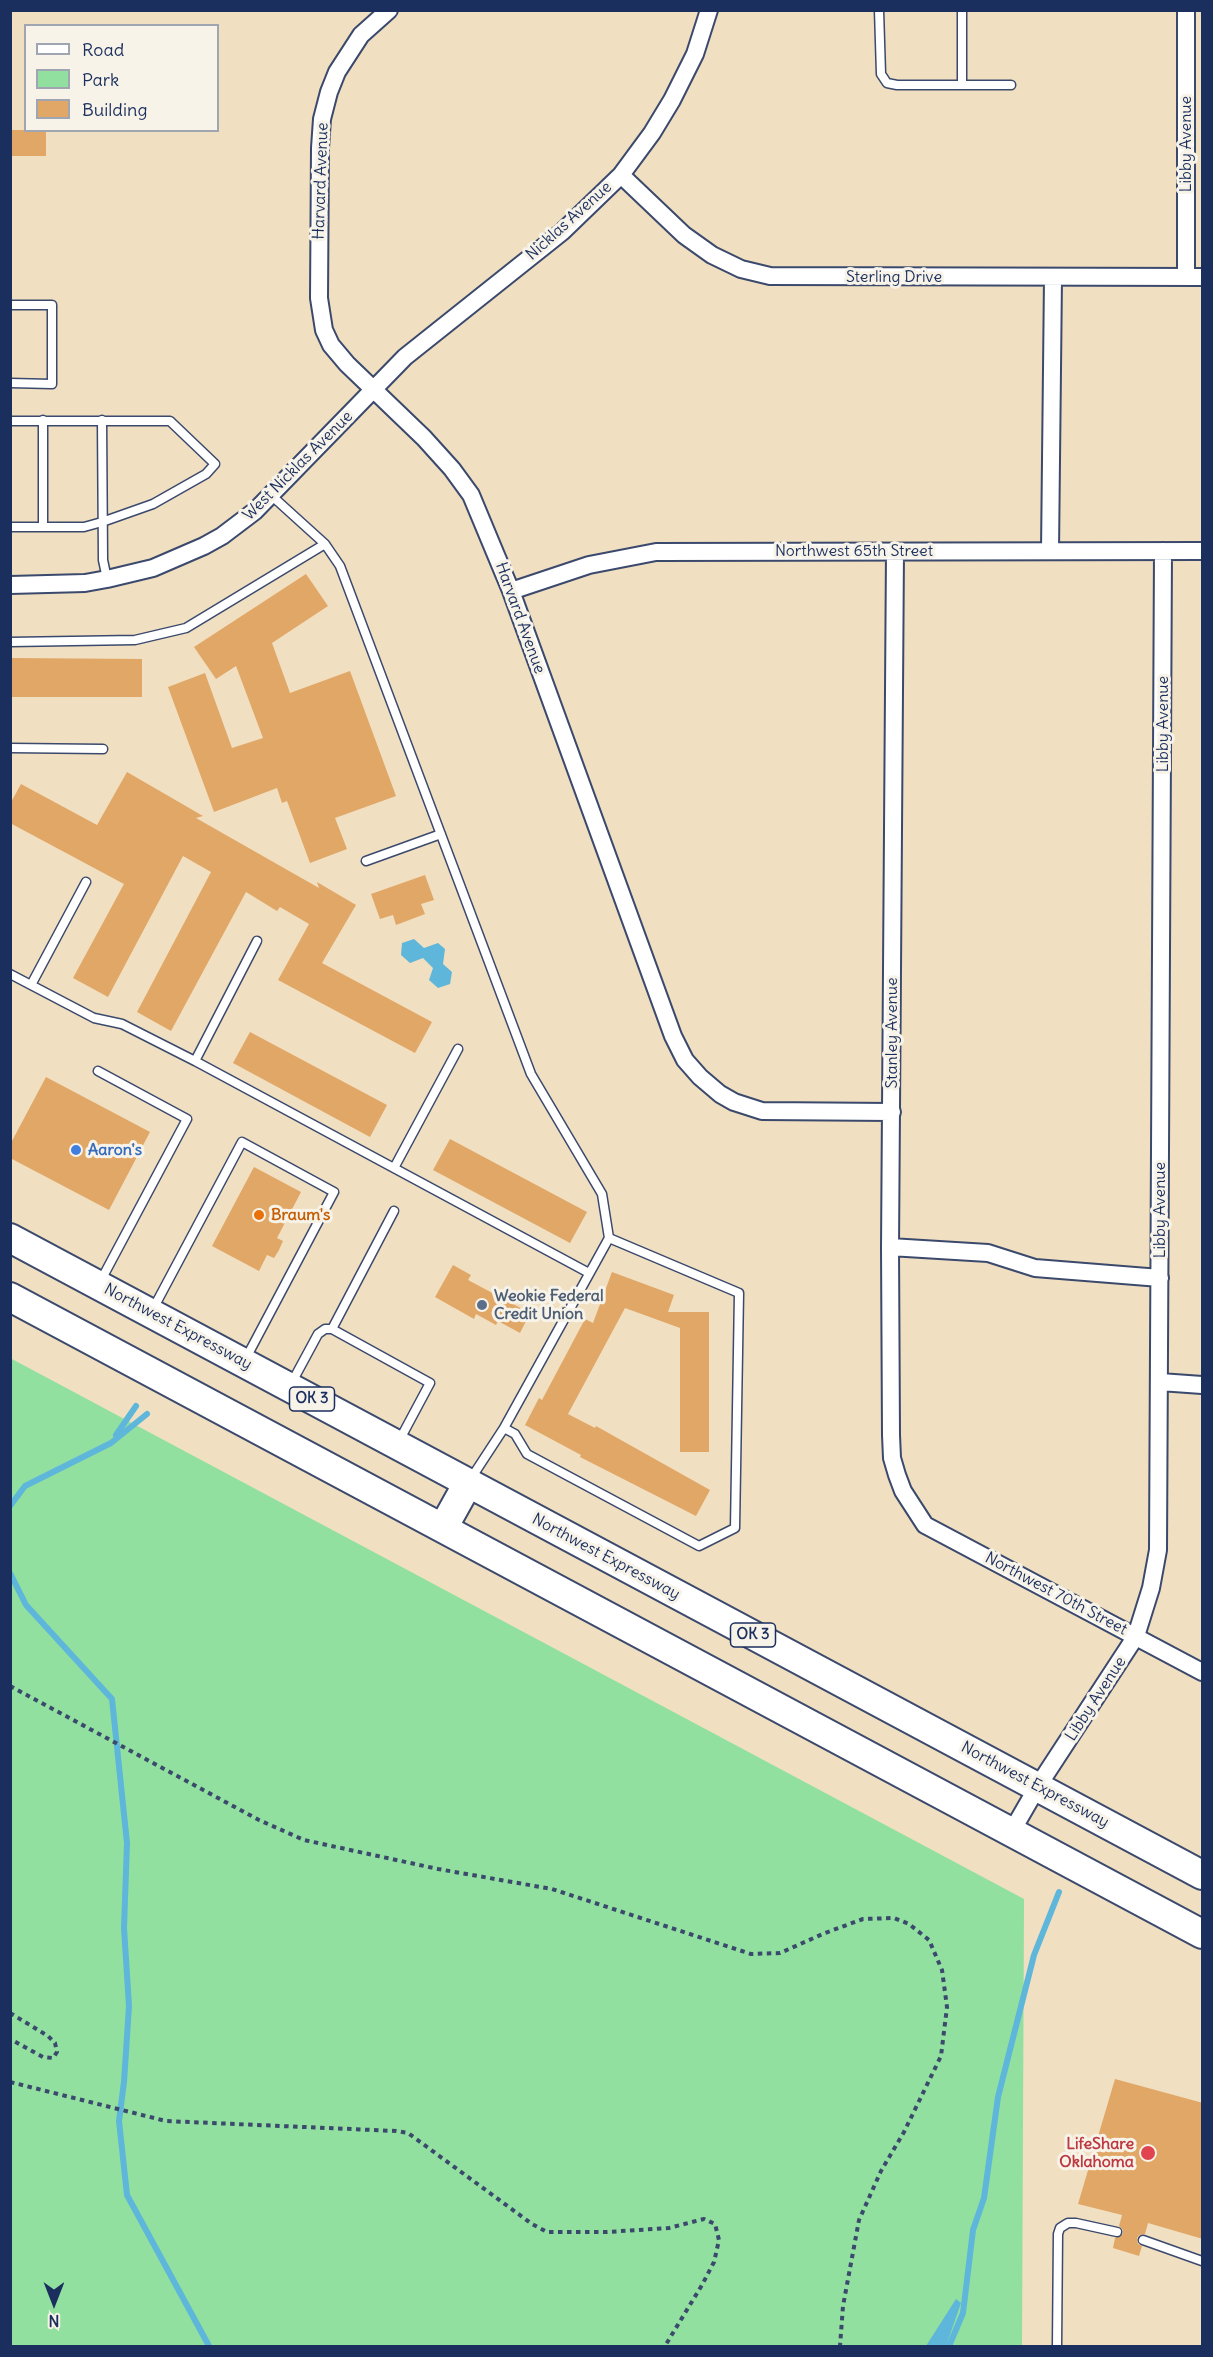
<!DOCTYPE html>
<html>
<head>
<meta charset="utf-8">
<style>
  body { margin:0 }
  #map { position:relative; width:1213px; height:2357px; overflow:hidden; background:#f0dfc0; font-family:Delius,sans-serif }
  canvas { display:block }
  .frame { position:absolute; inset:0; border:12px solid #1b2f5e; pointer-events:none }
  .legend { position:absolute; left:24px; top:24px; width:195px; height:108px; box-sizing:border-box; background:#f7f3e8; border:2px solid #9fa5b1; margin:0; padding:8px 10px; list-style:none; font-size:18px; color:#1b2f5e }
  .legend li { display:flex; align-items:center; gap:12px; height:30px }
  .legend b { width:30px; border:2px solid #9fa5b1 }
  .north { position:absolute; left:24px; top:2273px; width:60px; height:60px; -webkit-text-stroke:4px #f7f3e8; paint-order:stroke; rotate:180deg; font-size:16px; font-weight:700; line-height:24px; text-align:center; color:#1b2f5e }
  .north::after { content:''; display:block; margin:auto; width:21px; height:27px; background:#1b2f5e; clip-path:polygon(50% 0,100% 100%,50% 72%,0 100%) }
</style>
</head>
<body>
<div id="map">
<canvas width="1213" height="2357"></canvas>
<div class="frame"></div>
<ul class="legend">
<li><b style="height:8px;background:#fff"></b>Road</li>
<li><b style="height:16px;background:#91e09f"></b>Park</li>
<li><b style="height:16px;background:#e1a767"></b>Building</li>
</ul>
<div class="north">N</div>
</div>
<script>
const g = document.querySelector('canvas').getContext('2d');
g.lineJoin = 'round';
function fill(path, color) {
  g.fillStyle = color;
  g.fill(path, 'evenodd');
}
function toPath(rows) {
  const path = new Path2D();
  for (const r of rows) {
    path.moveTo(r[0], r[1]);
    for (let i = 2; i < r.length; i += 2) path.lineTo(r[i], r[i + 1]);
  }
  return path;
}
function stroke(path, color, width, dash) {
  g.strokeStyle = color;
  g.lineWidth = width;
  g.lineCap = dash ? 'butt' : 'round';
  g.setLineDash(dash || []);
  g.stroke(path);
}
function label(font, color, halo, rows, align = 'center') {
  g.font = font + ' Delius,sans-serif';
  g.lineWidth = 6;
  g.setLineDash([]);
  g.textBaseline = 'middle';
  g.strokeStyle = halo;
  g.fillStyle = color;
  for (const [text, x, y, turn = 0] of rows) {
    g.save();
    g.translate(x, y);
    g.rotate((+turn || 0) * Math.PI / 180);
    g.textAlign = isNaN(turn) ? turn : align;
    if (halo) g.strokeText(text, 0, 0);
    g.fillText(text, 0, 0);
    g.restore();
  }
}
fill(toPath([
  [10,1358,1024,1899,1022,2346,11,2346]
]), '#91e09f');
fill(toPath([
  [414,939,424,948,438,943,445,949,443,964,452,972,450,984,438,988,429,980,433,968,423,958,410,963,401,955,402,943],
  [956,2299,961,2303,946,2346,926,2346]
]), '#5eb6db');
stroke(toPath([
  [116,1435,136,1406],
  [10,1506,25,1486,111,1443,147,1414],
  [10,1573,26,1605,112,1699,127,1843,124,1928,129,2006,124,2082,119,2121,127,2195,209,2346],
  [949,2346,963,2313,973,2230,984,2198,998,2097,1034,1955,1059,1892]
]), '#5eb6db', 6);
fill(toPath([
  [10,130,46,130,46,156,10,156],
  [306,574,328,606,272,643,290,693,350,671,396,796,335,818,347,849,310,863,287,801,282,803,277,788,214,812,168,687,205,673,232,748,263,738,236,666,216,679,194,647],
  [10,658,142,659,142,697,10,697],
  [127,772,203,816,196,818,319,888,317,882,356,905,322,963,432,1022,415,1053,278,980,309,924,280,907,277,911,246,892,171,1031,137,1012,211,872,183,856,108,997,73,978,124,884,10,823,10,804,21,784,97,825],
  [425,875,434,900,421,904,425,914,396,925,393,915,380,919,371,894],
  [250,1032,387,1105,370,1137,233,1063],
  [46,1077,150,1132,109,1210,12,1159,12,1141],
  [450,1139,587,1212,570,1243,433,1170],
  [254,1167,301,1192,277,1238,283,1241,279,1250,274,1258,267,1255,259,1271,212,1246],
  [453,1265,471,1275,468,1280,530,1313,520,1333,498,1321,496,1325,476,1314,474,1319,435,1297],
  [612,1272,674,1295,668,1312,709,1312,709,1452,680,1452,680,1328,625,1308,568,1414,595,1428,596,1426,710,1490,696,1516,580,1457,581,1455,525,1425,539,1398,542,1400,585,1319,593,1323],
  [1115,2079,1203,2103,1203,2239,1148,2223,1145,2234,1139,2235,1137,2238,1138,2244,1142,2246,1139,2256,1113,2248,1115,2238,1123,2234,1123,2230,1119,2226,1122,2215,1078,2204]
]), '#e1a767');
const service = toPath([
  [879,10,881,74,887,83,897,85,962,85,962,10],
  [962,85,1011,85],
  [10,305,52,305,52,384,10,383],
  [43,420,43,527],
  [102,420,103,560,107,579],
  [10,421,170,421,215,464,206,474,153,504,102,522,84,527,10,527],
  [272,496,325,544,340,566,531,1074,602,1194,609,1238,504,1428,470,1480],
  [10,642,135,640,186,628,325,544],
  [10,748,103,749],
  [366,861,441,834],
  [10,974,94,1018,122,1024,195,1061,589,1273],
  [31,985,86,882],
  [195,1061,257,941],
  [98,1071,187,1119,100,1282],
  [394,1168,458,1049],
  [153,1309,242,1142,334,1192,245,1360],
  [332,1329,394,1211],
  [291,1384,318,1334,325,1329,332,1329,430,1383,399,1441],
  [504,1428,515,1434,527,1454,699,1546,735,1528,739,1293,609,1238],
  [1143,2240,1202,2261],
  [1057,2346,1058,2234,1060,2228,1068,2223,1076,2223,1117,2232]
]);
const minor = toPath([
  [389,10,361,35,337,72,329,92,322,119,320,148,319,298,324,330,331,345,347,364,424,438,452,469,471,495,511,591,673,1036,685,1060,700,1077,720,1094,734,1102,762,1111,892,1112],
  [1186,10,1186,277],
  [621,175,684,235,712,255,741,269,770,276,1202,277],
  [895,551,890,1247,891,1435,892,1458,897,1475,903,1491,925,1525,1202,1672],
  [1050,551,1053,278],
  [10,585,85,583,107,579,153,568,204,546,222,536,255,511,405,357,562,232,621,175,652,133,672,100,695,54,709,10],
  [511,591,589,565,656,552,1202,551],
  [890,1247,988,1253,1035,1268,1160,1278],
  [1160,1382,1202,1385],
  [1012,1831,1038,1786,1136,1636,1151,1588,1158,1550,1163,551]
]);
const trunk = toPath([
  [10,1238,1202,1875],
  [10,1297,1202,1934],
  [443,1528,468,1483]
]);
stroke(service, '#3b496d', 11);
stroke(minor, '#3b496d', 20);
stroke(trunk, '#3b496d', 32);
stroke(toPath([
  [10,1686,259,1820,304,1840,438,1869,552,1889,751,1954,780,1953,825,1933,863,1919,894,1918,909,1924,929,1940,942,1970,947,2007,941,2056,904,2132,881,2171,859,2220,843,2306,840,2346],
  [10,2013,48,2036,55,2043,57,2052,53,2058,43,2057,10,2039],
  [10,2082,166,2121,396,2131,408,2133,532,2224,547,2232,607,2232,669,2228,704,2219,715,2224,719,2240,714,2262,702,2285,665,2346]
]), '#3b496d', 4, [4.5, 4.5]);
stroke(service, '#fff', 8);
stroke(minor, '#fff', 16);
stroke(trunk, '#fff', 28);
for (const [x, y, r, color] of [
  [76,1150,6,"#3f7fe0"],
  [259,1215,6,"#e8710a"],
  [482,1305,6,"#5c6f8a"],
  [1148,2153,8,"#e0444e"]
]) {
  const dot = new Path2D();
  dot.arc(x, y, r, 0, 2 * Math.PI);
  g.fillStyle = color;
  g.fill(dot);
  stroke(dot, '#f7f3e8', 2);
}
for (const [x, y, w] of [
  [312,1399,45],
  [753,1635,45]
]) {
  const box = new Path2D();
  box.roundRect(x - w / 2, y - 12, w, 24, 4.5);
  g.fillStyle = '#f7f3e8';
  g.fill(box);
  stroke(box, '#1b2f5e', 1.5);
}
label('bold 15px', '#1b2f5e', null, [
  ["OK 3",312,1399],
  ["OK 3",753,1635]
]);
label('16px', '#1b2f5e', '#f7f3e8', [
  ["Libby Avenue",1186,144,-90],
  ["Harvard Avenue",321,181,-88],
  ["Nicklas Avenue",569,221,-42],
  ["Sterling Drive",894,277],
  ["West Nicklas Avenue",298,466,-45],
  ["Northwest 65th Street",854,551],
  ["Harvard Avenue",520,618,70],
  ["Libby Avenue",1163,724,-90],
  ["Stanley Avenue",892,1033,-90],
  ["Libby Avenue",1160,1210,-90],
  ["Northwest Expressway",178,1327,28],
  ["Northwest Expressway",606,1557,28],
  ["Northwest 70th Street",1056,1594,28],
  ["Libby Avenue",1096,1699,-57],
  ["Northwest Expressway",1035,1785,28]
]);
label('bold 16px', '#366cbe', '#f7f3e8', [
  ["Aaron's",88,1150]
], 'left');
label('bold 16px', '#c56008', '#f7f3e8', [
  ["Braum's",271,1215]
], 'left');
label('bold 16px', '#4e5e75', '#f7f3e8', [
  ["Weokie Federal",494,1296],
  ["Credit Union",494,1314]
], 'left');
label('bold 16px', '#be3a42', '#f7f3e8', [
  ["LifeShare",1134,2144],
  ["Oklahoma",1134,2162]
], 'right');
</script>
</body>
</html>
